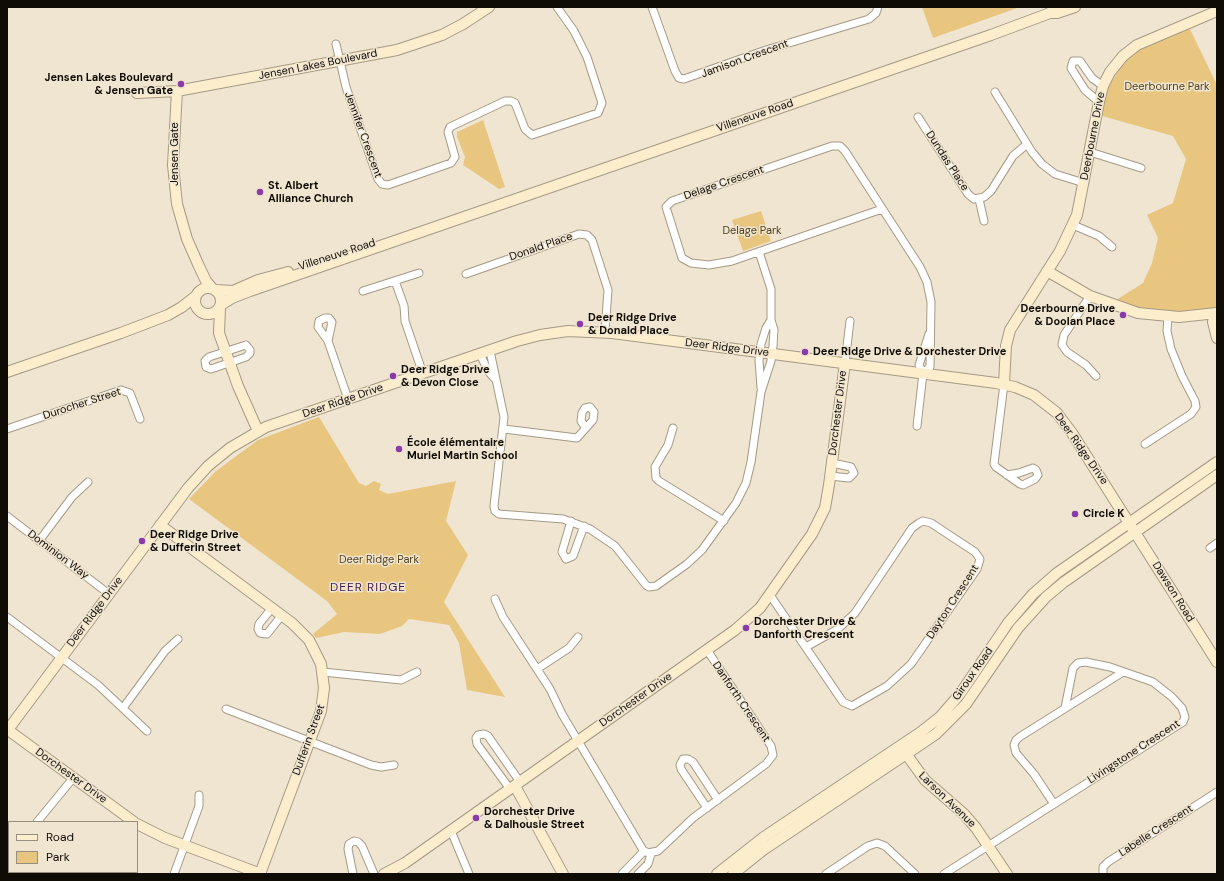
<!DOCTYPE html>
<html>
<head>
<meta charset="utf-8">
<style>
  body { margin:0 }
  #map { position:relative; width:1224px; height:881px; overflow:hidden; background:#f0e5d0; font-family:"DM Sans",sans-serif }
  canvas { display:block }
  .frame { position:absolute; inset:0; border:8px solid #0f0b05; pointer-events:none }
  .legend { position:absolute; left:8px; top:821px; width:130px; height:52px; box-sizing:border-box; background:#f0e5d0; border:1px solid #968e7f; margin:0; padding:5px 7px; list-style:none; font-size:12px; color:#0f0b05 }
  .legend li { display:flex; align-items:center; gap:8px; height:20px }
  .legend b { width:20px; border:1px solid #968e7f }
</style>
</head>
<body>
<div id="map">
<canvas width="1224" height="881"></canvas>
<div class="frame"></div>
<ul class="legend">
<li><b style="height:5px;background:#fcedcd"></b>Road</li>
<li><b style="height:11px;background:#e8c680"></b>Park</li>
</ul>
</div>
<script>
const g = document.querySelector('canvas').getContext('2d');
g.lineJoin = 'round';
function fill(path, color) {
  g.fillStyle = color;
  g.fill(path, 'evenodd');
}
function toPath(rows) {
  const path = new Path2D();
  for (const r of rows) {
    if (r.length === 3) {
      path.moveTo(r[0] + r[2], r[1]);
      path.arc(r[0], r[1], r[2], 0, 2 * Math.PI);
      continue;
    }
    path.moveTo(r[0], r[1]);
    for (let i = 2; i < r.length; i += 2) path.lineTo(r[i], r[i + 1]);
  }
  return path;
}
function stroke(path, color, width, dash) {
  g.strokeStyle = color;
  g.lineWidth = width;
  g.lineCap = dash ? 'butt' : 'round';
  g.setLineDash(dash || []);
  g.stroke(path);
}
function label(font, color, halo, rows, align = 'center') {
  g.font = font + ' "DM Sans",sans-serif';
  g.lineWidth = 3;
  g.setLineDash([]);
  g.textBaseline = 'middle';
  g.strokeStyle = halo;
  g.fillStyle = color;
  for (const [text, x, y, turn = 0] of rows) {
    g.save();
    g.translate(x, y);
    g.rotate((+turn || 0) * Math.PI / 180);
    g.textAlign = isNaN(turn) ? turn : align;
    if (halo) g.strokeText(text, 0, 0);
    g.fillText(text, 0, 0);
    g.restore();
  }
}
fill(toPath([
  [922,7,1020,7,933,38],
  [1190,29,1217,85,1217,308,1196,312,1156,311,1140,308,1116,300,1143,283,1152,263,1158,238,1147,215,1173,203,1186,159,1173,136,1102,116,1107,90,1124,61,1137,51,1150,44],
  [483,120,505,187,499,189,463,165,465,157,457,137,457,132],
  [761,211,771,241,743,251,732,220],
  [319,417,359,483,366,486,374,481,381,484,379,490,388,494,456,481,446,521,468,555,444,602,505,697,467,690,459,643,449,625,409,619,402,626,380,634,344,632,316,638,313,634,337,614,327,601,189,499,216,471,258,440]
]), '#e8c680');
const street = toPath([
  [652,7,675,71,679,78,684,79,766,50,869,19,876,13,878,7],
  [336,44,346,87,378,179,382,184,388,185,451,163,455,157,448,132,450,127,505,101,511,101,515,103,525,129,532,135,598,113,602,103,587,57,574,31,557,7],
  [995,92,1032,152,1042,164,1055,174,1084,183],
  [1099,102,1085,90,1071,68,1073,61,1080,61,1092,78,1103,86],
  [918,117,968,194,974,199,984,197,991,191,1013,156,1027,144],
  [1090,152,1141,168],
  [979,199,984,221],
  [882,209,732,261,709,265,691,263,682,258,666,207,672,201,832,146,840,146,845,151,920,267,927,282,931,302,930,367,923,373],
  [1073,225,1099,236,1112,247],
  [466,274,579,234,587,235,592,240,608,290,605,332],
  [395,281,404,306,405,321,423,374],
  [363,291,419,273],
  [1090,296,1064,335,1062,345,1067,352,1086,365,1096,376],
  [328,341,332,322,329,318,325,318,319,321,318,327,328,341,348,399],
  [246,345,250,350,250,353,246,357,211,369,206,367,205,361,209,357,246,345],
  [490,351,504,417,494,506,495,511,499,514,563,519,590,529,615,546,646,585,649,587,656,586,687,564,702,550,736,503,746,483,751,462,761,392,771,361,773,346,774,330,771,320,771,289,759,252],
  [480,354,488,371,494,378],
  [845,363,850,321],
  [923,373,919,365,929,334],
  [1004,384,994,464,996,467,1020,484,1023,485,1035,479,1038,475,1036,470,1033,468,1019,473,1007,475],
  [761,388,759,360,761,344,766,328,771,320],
  [917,426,923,373],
  [673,428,668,445,655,467,656,478,659,481,724,521],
  [7,429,121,390,130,393,140,419],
  [504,429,577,438,593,420,594,412,590,407,585,408,582,413,581,421,585,427],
  [1145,444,1191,414,1196,407,1195,401,1182,376,1171,349,1167,331,1168,316],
  [830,476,849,478,854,473,851,467,832,463],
  [7,516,109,594],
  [571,521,562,552,566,559,573,556,584,526],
  [39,541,72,497,88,482],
  [1210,548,1217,543],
  [770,595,843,702,852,706,887,686,911,664,977,569,980,559,975,552,931,523,923,521,919,523,912,528,855,613,838,629,806,647],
  [495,599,503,617,550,689,562,714,643,850,648,853,658,851,693,818,766,764,773,755,771,746,707,650],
  [272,608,259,624,258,629,260,633,267,634,282,615],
  [7,617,98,685,147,731],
  [537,669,569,648,578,637],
  [323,672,401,680,417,672],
  [123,708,165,651,178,639],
  [226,709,371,765,381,767,394,765],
  [510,789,477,744,476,738,478,735,484,734,488,736,520,782],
  [1054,804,1034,774,1016,753,1014,745,1016,740,1021,736,1123,672],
  [707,808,681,769,680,765,683,759,688,759,693,762,718,800],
  [37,822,74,777],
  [451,831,469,874],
  [7,851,9,849],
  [7,871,10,874],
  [174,874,199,806,199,795],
  [353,874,348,849,349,844,354,841,358,842,362,846,374,874],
  [622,874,644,851],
  [638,874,648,864,651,854],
  [826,874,868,846,877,843,885,846,915,874],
  [944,874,1183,722,1185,717,1182,708,1172,697,1153,682,1110,667,1086,662,1078,663,1073,668,1065,708],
  [1103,874,1103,867,1108,862,1217,792]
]);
const secondary = toPath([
  [1050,13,1057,13,1075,7],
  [177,91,173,165,177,204,187,239,198,264,206,281,212,288],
  [137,93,177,91,397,50,442,35,463,24,489,7],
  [1047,271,1090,296,1138,313,1179,317,1217,313],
  [208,301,13],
  [216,290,233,291,258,280,288,272],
  [221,305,232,298,250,291,991,35,1050,13,1055,7],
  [220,308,219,333,238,386,258,431],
  [1215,313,1213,322,1217,338],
  [7,372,121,333,168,315,182,307,196,296],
  [1004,384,1006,346,1010,330,1060,251,1077,215,1099,102,1103,86,1110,72,1123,56,1137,45,1217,11],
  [160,525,292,623,309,640,321,664,324,688,321,711,260,874],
  [8,730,134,822],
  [7,731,188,488,208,466,230,448,266,427,330,405,517,341,540,335,568,331,612,333,996,383,1015,387,1034,395,1057,413,1072,433,1217,662],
  [904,751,925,780,964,814,976,828,1007,874],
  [515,786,563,874],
  [137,824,165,838,261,874],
  [384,874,405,863,735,630,760,608,812,534,825,508,829,485,845,363],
  [717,874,764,837,921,732,940,717,960,694,1008,623,1033,594,1057,573,1217,462],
  [733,874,763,850,936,734,966,704,1018,628,1046,597,1064,582,1217,475]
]);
stroke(street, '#a49a86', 9);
stroke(secondary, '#a49a86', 12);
stroke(street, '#fff', 7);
stroke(secondary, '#fcedcd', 10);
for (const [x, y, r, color] of [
  [181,84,4,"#8a3bab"],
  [260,192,4,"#8a3bab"],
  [1123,315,4,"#8a3bab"],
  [580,324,4,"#8a3bab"],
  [805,352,4,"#8a3bab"],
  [393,376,4,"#8a3bab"],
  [399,449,4,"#8a3bab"],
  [1075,514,4,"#8a3bab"],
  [142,541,4,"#8a3bab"],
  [746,628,4,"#8a3bab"],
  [476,818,4,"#8a3bab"]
]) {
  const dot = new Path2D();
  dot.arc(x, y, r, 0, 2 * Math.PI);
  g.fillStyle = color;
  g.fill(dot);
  stroke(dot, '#f0e5d0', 1.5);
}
label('11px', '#0f0b05', '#f0e5d0', [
  ["Jamison Crescent",745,59,-20],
  ["Jensen Lakes Boulevard",318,65,-11],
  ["Villeneuve Road",755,116,-19],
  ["Jennifer Crescent",363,135,70],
  ["Deerbourne Drive",1093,136,-79],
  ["Jensen Gate",175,154,-90],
  ["Dundas Place",947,161,57],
  ["Delage Crescent",724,183,-19],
  ["Donald Place",541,247,-19],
  ["Villeneuve Road",337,255,-18],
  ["Deer Ridge Drive",727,348,7],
  ["Deer Ridge Drive",343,401,-19],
  ["Durocher Street",82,404,-18],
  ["Dorchester Drive",838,413,-83],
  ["Deer Ridge Drive",1081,449,55],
  ["Dominion Way",58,555,37],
  ["Dawson Road",1173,592,58],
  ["Dayton Crescent",953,602,-57],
  ["Deer Ridge Drive",95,612,-53],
  ["Giroux Road",973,674,-55],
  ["Dorchester Drive",636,700,-35],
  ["Danforth Crescent",741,702,56],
  ["Dufferin Street",309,740,-70],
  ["Livingstone Crescent",1134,752,-33],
  ["Dorchester Drive",71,776,36],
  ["Larson Avenue",947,800,44],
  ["Labelle Crescent",1156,831,-33]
]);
label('bold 11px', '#0f0b05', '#f0e5d0', [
  ["Jensen Lakes Boulevard",173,78,"right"],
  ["& Jensen Gate",173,91,"right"],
  ["St. Albert",268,186],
  ["Alliance Church",268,199],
  ["Deerbourne Drive",1115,309,"right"],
  ["& Doolan Place",1115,322,"right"],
  ["Deer Ridge Drive",588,318],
  ["& Donald Place",588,331],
  ["Deer Ridge Drive & Dorchester Drive",813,352],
  ["Deer Ridge Drive",401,370],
  ["& Devon Close",401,383],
  ["École élémentaire",407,443],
  ["Muriel Martin School",407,456],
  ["Circle K",1083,514],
  ["Deer Ridge Drive",150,535],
  ["& Dufferin Street",150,548],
  ["Dorchester Drive &",754,622],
  ["Danforth Crescent",754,635],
  ["Dorchester Drive",484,812],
  ["& Dalhousie Street",484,825]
], 'left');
label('11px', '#51411e', '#f0e5d0', [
  ["Deerbourne Park",1167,87],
  ["Delage Park",752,231],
  ["Deer Ridge Park",379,560]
]);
g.letterSpacing = '1px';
label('12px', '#401a50', '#f0e5d0', [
  ["DEER RIDGE",368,588]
]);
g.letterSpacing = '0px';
</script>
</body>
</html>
